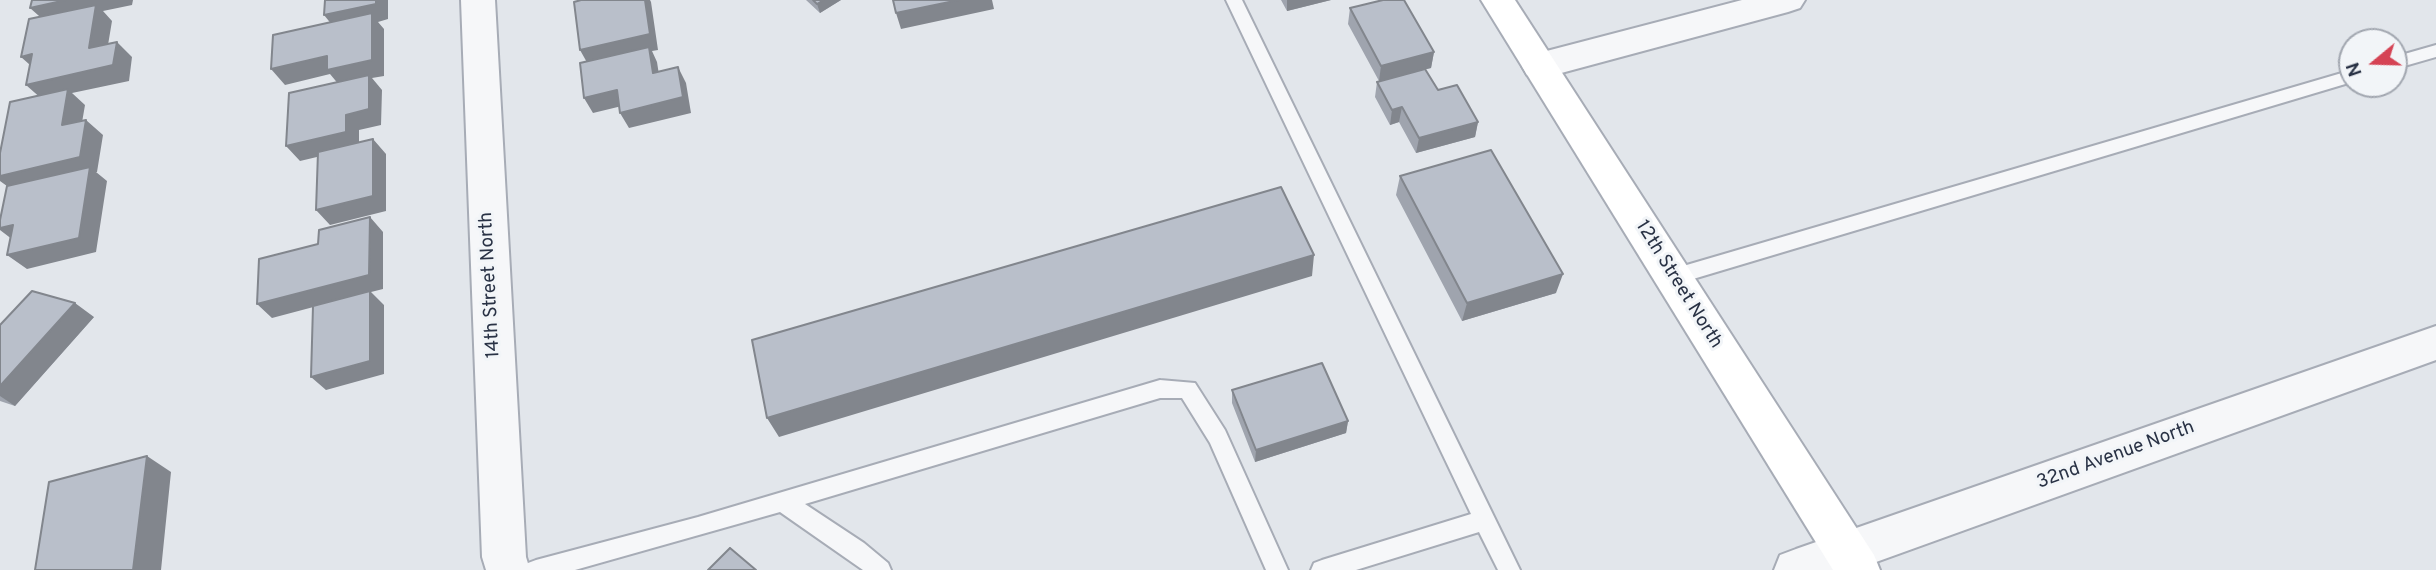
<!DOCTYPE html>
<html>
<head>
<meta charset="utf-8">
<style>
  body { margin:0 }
  #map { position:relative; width:2436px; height:570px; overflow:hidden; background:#e2e6eb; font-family:Overpass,sans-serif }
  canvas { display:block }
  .north { position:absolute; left:2338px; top:28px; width:70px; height:70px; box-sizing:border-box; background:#f2f5f8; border:2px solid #a2a7b0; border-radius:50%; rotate:251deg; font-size:19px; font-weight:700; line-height:28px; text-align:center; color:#293245 }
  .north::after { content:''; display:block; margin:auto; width:24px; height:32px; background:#d54354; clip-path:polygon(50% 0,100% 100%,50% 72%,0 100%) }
</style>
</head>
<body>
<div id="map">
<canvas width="2436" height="570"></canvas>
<div class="north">N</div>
</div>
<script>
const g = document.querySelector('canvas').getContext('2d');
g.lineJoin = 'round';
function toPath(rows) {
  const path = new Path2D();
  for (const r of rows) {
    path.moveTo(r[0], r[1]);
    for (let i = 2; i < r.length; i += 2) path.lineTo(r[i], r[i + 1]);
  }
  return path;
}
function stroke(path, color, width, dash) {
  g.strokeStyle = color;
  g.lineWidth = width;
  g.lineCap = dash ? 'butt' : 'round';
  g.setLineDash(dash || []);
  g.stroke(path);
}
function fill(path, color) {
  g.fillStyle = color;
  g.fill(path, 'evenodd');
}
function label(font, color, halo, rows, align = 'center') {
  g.font = font + ' Overpass,sans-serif';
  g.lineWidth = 6;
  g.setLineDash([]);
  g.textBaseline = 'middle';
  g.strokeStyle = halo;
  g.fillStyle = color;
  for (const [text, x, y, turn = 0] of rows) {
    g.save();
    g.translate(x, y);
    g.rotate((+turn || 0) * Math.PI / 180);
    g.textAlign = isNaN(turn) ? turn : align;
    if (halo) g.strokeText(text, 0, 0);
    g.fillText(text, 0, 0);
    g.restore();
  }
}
const lane = toPath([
  [1226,0,1242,0,1520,570,1498,570,1479,532,1356,570,1311,570,1314,563,1322,560,1471,514,1226,0],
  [2436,45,2436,57,2394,69,2394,57,2436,45],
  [2352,70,2352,82,1673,285,1666,283,1663,277,1666,271,1673,269,2352,70],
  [1160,380,1195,383,1225,430,1288,570,1266,570,1210,443,1182,398,1160,398,805,504,864,543,888,563,891,570,863,570,780,512,575,570,525,570,528,563,536,560,698,517,1160,380]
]);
const street = toPath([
  [461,0,495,0,526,557,530,570,486,570,482,557,461,0],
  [1742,0,1805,0,1800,8,1788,12,1539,79,1527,75,1522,66,1527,57,1539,53,1742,0],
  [2436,326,2436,360,1854,570,1774,570,1780,555,1796,549,2436,326]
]);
const secondary = toPath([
  [1481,0,1515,0,1874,555,1880,570,1833,570,1481,0]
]);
stroke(lane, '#a7acb6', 4);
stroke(street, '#a7acb6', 4);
stroke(secondary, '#a7acb6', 4);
fill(lane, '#f6f7f9');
fill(street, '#f6f7f9');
fill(secondary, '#fff');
fill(toPath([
  [806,0,841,0,820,13],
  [1281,0,1331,0,1287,11],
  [1350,8,1434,52,1431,68,1425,69,1438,90,1478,122,1475,137,1416,153,1399,122,1390,125,1375,97,1377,82,1379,81,1348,24],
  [1400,176,1556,293,1462,321,1396,195],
  [94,317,15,406,0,401,0,325],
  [1232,390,1348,421,1346,433,1255,462,1232,403]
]), '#9fa4ae');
fill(toPath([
  [66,0,133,0,132,5,103,11,112,21,105,63,47,23,30,8],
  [376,0,388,0,388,19,378,22,384,29,384,76,372,78,382,90,381,125,359,130,359,147,300,161,286,146,340,86,330,74,285,85,271,69,327,56,337,31,324,15],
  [645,0,650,0,651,2,658,50,652,51,657,62,661,88,589,66,580,50],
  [824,0,841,0,820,13,817,4],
  [959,0,992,0,994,9,901,29,896,13],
  [1287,0,1331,0,1287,11],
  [117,42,132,57,129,81,72,93,85,105,79,140,62,125,43,100,26,85],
  [1434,52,1431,68,1379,81,1381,66],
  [32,54,38,72,21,57],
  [678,67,686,83,691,113,629,128,620,113],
  [617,90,626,105,593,113,584,98],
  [1402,107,1399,122,1390,125,1392,110],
  [86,120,103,135,97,172,96,172,107,181,96,252,27,269,7,255,79,238,0,181,0,176],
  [1478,122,1475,137,1416,153,1419,138],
  [373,139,386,154,386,211,330,225,316,210],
  [370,217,383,232,383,289,371,292,384,305,384,374,326,390,311,377,370,292,272,318,257,304],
  [13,225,17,243,0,230,0,228],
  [1314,255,1312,276,779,437,767,418],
  [1563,274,1556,293,1462,321,1467,303],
  [75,303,94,317,15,406,0,396,0,386],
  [1348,421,1346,433,1255,462,1256,450],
  [147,456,171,472,161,570,133,570]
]), '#82868d');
const building = toPath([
  [32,0,66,0,30,8,32,0],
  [325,0,376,0,376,4,324,15,325,0],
  [581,0,645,0,650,34,580,50,574,2,581,0],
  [813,0,824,0,817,4,813,0],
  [893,0,959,0,896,13,893,0],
  [1383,0,1404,0,1434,52,1381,66,1350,8,1383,0],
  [96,5,89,48,117,42,113,65,26,85,32,54,21,57,29,19,96,5],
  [372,13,372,60,327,70,327,56,271,69,273,35,372,13],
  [649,47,653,73,678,67,683,97,620,113,617,90,584,98,580,63,649,47],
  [1425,69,1438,90,1457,85,1478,122,1419,138,1402,107,1392,110,1377,82,1425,69],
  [369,75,369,109,346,115,346,132,286,146,289,93,369,75],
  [68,89,62,125,86,120,80,157,0,176,0,153,10,102,68,89],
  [373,139,373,196,316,210,318,152,373,139],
  [1491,150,1563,274,1467,303,1400,176,1491,150],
  [90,167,79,238,7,255,13,225,0,228,0,220,7,186,90,167],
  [1281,187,1314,255,767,418,752,340,1281,187],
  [370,217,369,275,257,304,259,259,318,244,319,230,370,217],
  [32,291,75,303,0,386,0,325,32,291],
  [370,291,370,361,311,377,313,306,370,291],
  [1322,363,1348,421,1256,450,1232,390,1322,363],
  [147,456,133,570,35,570,49,482,147,456],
  [730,548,756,570,708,570,730,548]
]);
fill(building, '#b9bfca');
stroke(building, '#82868d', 2);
label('19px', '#293245', '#f2f5f8', [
  ["14th Street North",491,285,-93],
  ["12th Street North",1678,285,58],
  ["32nd Avenue North",2116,456,-20]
]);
</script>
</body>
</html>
